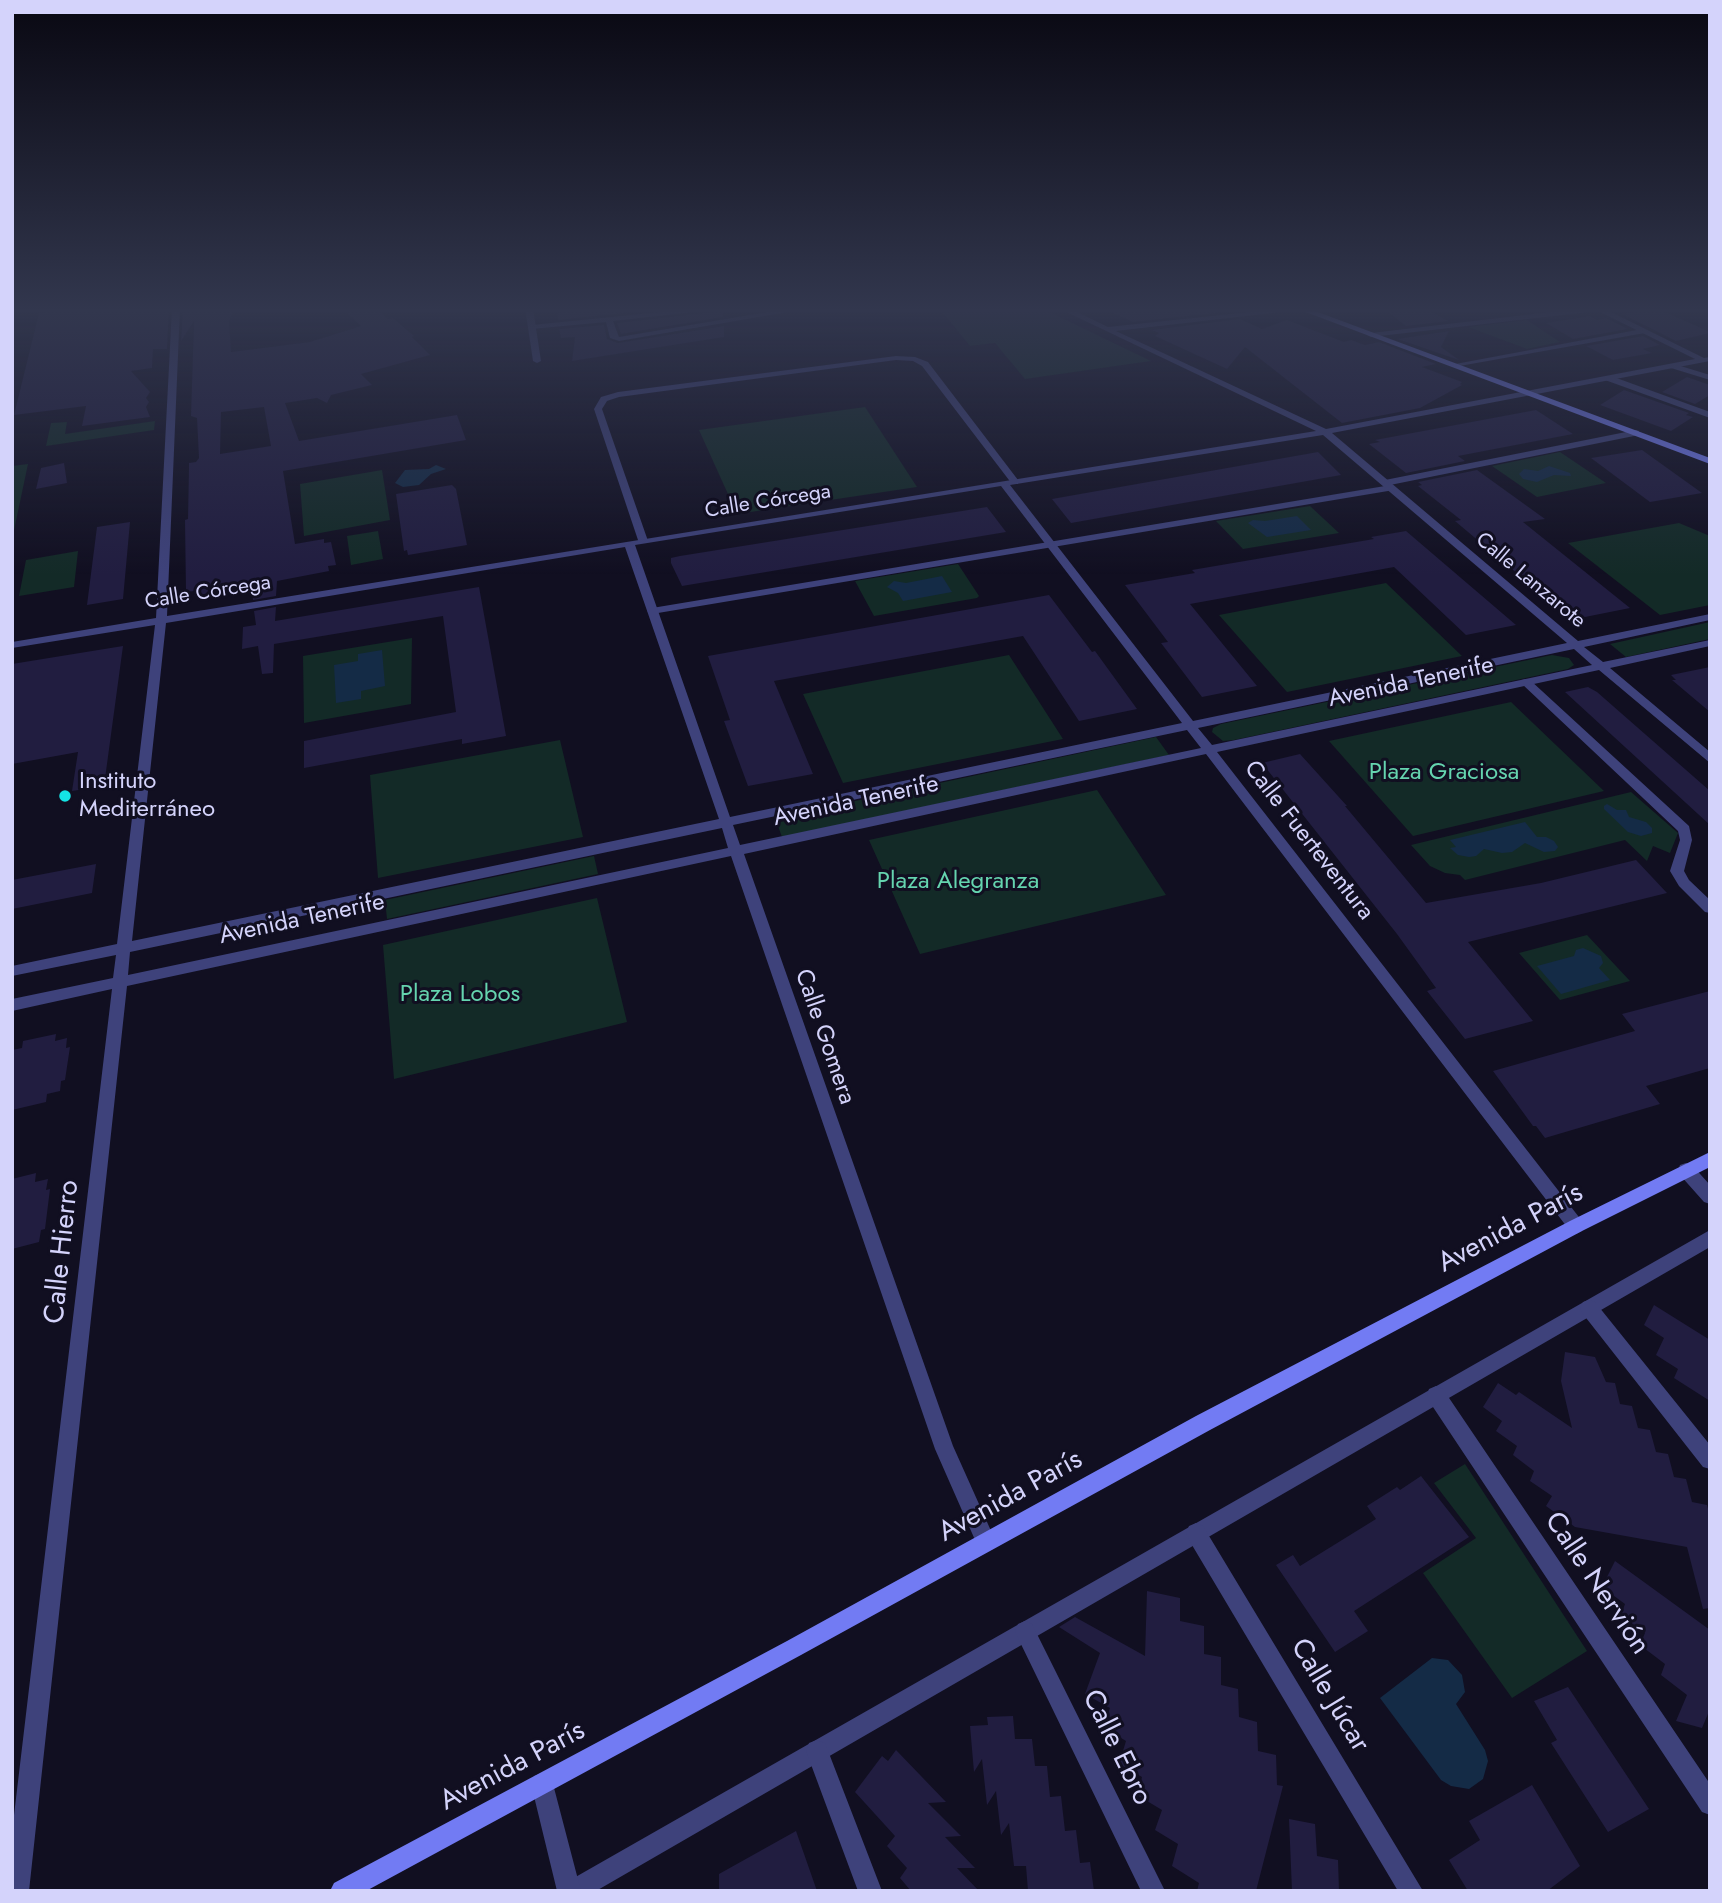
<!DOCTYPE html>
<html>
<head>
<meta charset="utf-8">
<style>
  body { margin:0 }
  #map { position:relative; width:1722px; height:1903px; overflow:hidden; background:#110f21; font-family:Jost,sans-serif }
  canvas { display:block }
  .frame { position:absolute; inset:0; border:14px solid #d4d3fb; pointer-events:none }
</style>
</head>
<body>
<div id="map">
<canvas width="1722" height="1903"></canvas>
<div class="frame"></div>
</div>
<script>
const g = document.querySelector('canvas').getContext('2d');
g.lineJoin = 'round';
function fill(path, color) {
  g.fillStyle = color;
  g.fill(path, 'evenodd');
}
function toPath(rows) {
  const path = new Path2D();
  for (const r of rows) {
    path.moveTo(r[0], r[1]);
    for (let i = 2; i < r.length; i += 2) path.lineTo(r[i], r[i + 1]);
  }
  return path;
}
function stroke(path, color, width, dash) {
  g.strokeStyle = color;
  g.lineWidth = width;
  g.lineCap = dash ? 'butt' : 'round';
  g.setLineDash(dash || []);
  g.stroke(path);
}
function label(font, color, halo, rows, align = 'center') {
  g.font = font + ' Jost,sans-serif';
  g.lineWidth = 6;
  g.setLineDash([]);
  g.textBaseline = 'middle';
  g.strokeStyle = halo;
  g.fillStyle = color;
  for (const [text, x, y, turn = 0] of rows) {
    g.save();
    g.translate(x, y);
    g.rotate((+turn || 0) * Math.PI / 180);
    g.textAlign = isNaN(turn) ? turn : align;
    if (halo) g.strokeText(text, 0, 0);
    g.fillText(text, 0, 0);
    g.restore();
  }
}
fill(toPath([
  [939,308,1041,308,1151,361,1025,379,995,343,970,346],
  [1527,320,1560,342,1527,349,1468,327],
  [865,407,917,487,737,514,699,430],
  [155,421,154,430,46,446,51,423,67,422,65,434],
  [1560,452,1606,483,1537,497,1492,466],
  [28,464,13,535,12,535,12,466],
  [382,470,390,520,304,536,300,484],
  [1310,506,1339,533,1243,549,1216,521],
  [1679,523,1710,536,1710,605,1660,615,1568,543],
  [378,531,383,559,351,565,347,536],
  [78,551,74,587,19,596,26,560],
  [958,564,979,596,977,598,874,616,855,581],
  [1386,583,1462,656,1287,692,1219,615],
  [1710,622,1710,639,1626,657,1610,644],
  [412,638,411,704,304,723,303,656],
  [1009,655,1063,739,843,783,803,694],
  [1552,655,1569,658,1574,665,1568,669,1234,740,1223,741,1212,732,1213,728,1221,724],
  [1511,702,1604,791,1413,836,1329,741],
  [1156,737,1169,755,782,837,775,818],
  [560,740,583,837,378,878,370,775],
  [1097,790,1166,895,920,954,869,840],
  [1631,792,1678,833,1670,853,1653,846,1647,861,1625,840,1465,880,1460,875,1445,873,1430,866,1411,845],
  [594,856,598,874,387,919,385,900],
  [597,898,627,1022,394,1079,383,945],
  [1587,935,1630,981,1560,1000,1519,953],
  [1465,1464,1587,1651,1512,1698,1423,1573,1476,1538,1434,1483]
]), '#132a27');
fill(toPath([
  [436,465,446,469,431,474,419,485,403,487,395,483,405,470,429,469],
  [1549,466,1570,473,1571,476,1554,475,1537,482,1523,479,1519,474,1524,469,1538,471],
  [1297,516,1311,530,1267,537,1248,523,1253,520,1265,521],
  [942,576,952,592,903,601,898,593,887,587,894,581,906,583],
  [382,650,385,686,361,691,361,699,336,703,334,665,358,661,358,654],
  [1607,804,1617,810,1626,810,1629,817,1646,822,1652,828,1652,833,1641,836,1628,832,1604,809,1604,806],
  [1525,822,1537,837,1546,837,1554,841,1558,847,1555,851,1544,852,1525,843,1512,852,1502,853,1484,849,1476,856,1469,857,1458,855,1450,848,1456,847,1450,840],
  [1583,948,1601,956,1603,963,1599,968,1610,980,1561,994,1537,966,1574,956,1576,950],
  [1432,1658,1448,1660,1462,1675,1465,1692,1456,1704,1485,1750,1488,1761,1483,1779,1469,1789,1451,1786,1441,1780,1380,1698]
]), '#142b46');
fill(toPath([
  [65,308,169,308,167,349,153,349,152,368,131,371,150,392,146,398,149,402,146,407,150,417,82,426,86,406,14,415,39,313],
  [183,308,235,308,229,321,231,352,310,342,361,326,342,308,376,308,388,319,393,318,414,336,412,337,430,355,361,374,372,385,331,395,327,403,317,398,285,403,299,441,457,415,466,440,283,471,295,544,324,539,324,543,331,542,336,565,328,566,329,571,277,581,276,596,253,600,251,585,194,596,194,591,186,592,185,520,188,519,189,467,189,463,196,462,199,458,197,418,191,416,194,321,181,341],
  [264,407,271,446,220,454,221,412],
  [592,308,671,308,558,320,557,314,564,311],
  [1102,308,1216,308,1224,312,1133,322],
  [1383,308,1425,308,1448,321,1406,326],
  [1656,308,1710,332,1710,333,1676,341,1622,314],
  [723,311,723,317,621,334,617,323],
  [1590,316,1597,320,1606,318,1628,329,1573,339,1546,323],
  [1240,319,1262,329,1287,320,1344,342,1351,340,1365,345,1379,342,1436,364,1422,367,1462,382,1460,384,1462,385,1420,408,1342,423,1245,347,1227,369,1155,336,1159,333,1151,330],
  [604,325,607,339,618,343,724,326,724,337,572,361,575,337,561,338,559,329],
  [1449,331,1441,347,1459,360,1397,339],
  [1643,336,1660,345,1643,349,1652,353,1613,360,1586,346],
  [1687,377,1710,385,1710,395,1695,404,1662,392],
  [1624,390,1689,413,1686,415,1693,417,1671,431,1600,405],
  [1536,410,1573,434,1458,456,1465,461,1406,473,1369,444,1380,442,1375,440],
  [1642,450,1702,493,1650,502,1591,458],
  [1318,452,1341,475,1071,523,1052,499],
  [64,463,67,483,36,489,41,468],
  [1477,470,1545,519,1523,522,1630,608,1575,619,1570,618,1455,521,1461,520,1418,486,1422,485,1418,482],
  [452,485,456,489,467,545,408,555,407,550,404,551,396,494],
  [987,507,1006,532,682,586,671,563,671,558,680,556],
  [130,522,123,599,87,605,97,527],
  [1406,531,1516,625,1466,635,1394,567,1190,604,1257,686,1202,697,1161,643,1168,642,1125,585,1195,573,1192,570,1374,539,1371,537],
  [479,587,506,736,462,744,462,739,304,768,304,741,456,712,443,616,274,644,273,673,262,674,258,646,242,649,243,627,256,625,254,611,276,607,275,621],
  [1049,595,1092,652,1095,651,1137,709,1079,721,1023,636,774,681,813,774,748,786,724,721,730,720,708,656],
  [123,646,104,786,72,791,78,752,12,764,12,664],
  [1710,667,1710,712,1672,680,1676,680,1671,675],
  [1588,687,1597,692,1710,791,1710,825,1565,692],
  [1300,754,1347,806,1345,806,1426,903,1541,883,1636,860,1667,893,1468,942,1533,1021,1465,1039,1427,991,1436,988,1397,934,1262,763],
  [96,864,92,893,12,909,12,880],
  [1710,991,1710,1068,1646,1086,1660,1104,1545,1138,1536,1126,1533,1126,1493,1071,1635,1031,1622,1014],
  [56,1034,55,1041,67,1038,66,1048,70,1047,65,1080,61,1081,60,1091,47,1094,46,1102,12,1110,12,1050,22,1048,23,1041],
  [36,1173,35,1182,48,1179,46,1190,50,1189,45,1229,41,1230,39,1242,12,1249,12,1179],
  [1654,1305,1710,1340,1710,1401,1674,1378,1678,1369,1656,1355,1664,1338,1644,1325],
  [1565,1352,1595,1357,1606,1382,1615,1383,1620,1404,1632,1406,1638,1428,1650,1430,1656,1452,1668,1454,1674,1477,1686,1479,1692,1502,1707,1505,1710,1516,1710,1608,1703,1609,1687,1547,1575,1527,1546,1506,1552,1496,1530,1481,1534,1471,1513,1455,1517,1446,1496,1431,1502,1421,1483,1407,1498,1383,1516,1395,1519,1392,1572,1428,1561,1381],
  [1421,1476,1469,1537,1354,1611,1368,1631,1335,1652,1276,1565,1293,1555,1300,1566,1376,1519,1367,1506,1397,1487,1400,1490],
  [1615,1561,1710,1630,1710,1709,1702,1728,1676,1721,1687,1695,1661,1675,1665,1664,1640,1645,1645,1633,1621,1615,1625,1604,1602,1587],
  [1147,1591,1180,1598,1180,1621,1204,1626,1204,1654,1221,1657,1221,1685,1238,1689,1239,1717,1257,1722,1258,1751,1276,1755,1277,1785,1283,1786,1256,1891,1197,1891,1199,1883,1172,1866,1178,1844,1155,1830,1162,1810,1137,1795,1142,1777,1119,1764,1126,1741,1103,1727,1110,1708,1085,1694,1100,1653,1059,1627,1075,1617,1145,1656],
  [1568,1687,1649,1809,1608,1832,1551,1743,1557,1740,1534,1701],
  [1013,1716,1015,1739,1032,1739,1035,1766,1047,1766,1050,1797,1061,1796,1065,1831,1076,1830,1080,1863,1090,1862,1094,1891,1028,1891,1026,1866,1014,1866,1009,1823,1001,1835,996,1791,987,1805,982,1759,974,1772,970,1726,988,1725,987,1717],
  [896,1750,946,1802,928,1803,961,1836,945,1837,975,1868,957,1868,979,1891,911,1891,900,1878,907,1868,887,1846,895,1836,855,1792,882,1756,888,1761],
  [1532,1785,1580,1866,1547,1891,1468,1891,1449,1860,1480,1840,1469,1821],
  [1289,1819,1315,1824,1317,1856,1338,1860,1339,1891,1292,1891],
  [796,1831,817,1891,719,1891,719,1874]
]), '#211d40');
fill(toPath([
  [700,308,730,308,613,321,619,337,791,308,811,308,619,341,610,338,606,322,532,329,528,327,532,325,700,308],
  [1584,308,1602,309,1598,311,1371,337,1367,335,1371,333,1584,308],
  [1642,329,1646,331,1645,333,1454,367,1450,365,1642,329],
  [896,356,915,357,928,362,1018,480,1018,484,1012,484,922,366,913,361,896,360,619,397,607,401,602,409,648,541,639,543,594,409,601,397,618,392,896,356],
  [1674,364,1710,375,1710,380,1671,368,1670,366,1674,364],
  [1605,376,1611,376,1710,412,1710,418,1605,380,1605,376],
  [1636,430,1639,431,1639,435,1385,486,1380,483,1385,480,1636,430],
  [1391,485,1396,488,1394,490,652,614,647,611,652,608,1391,485],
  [1526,679,1530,680,1689,826,1692,840,1684,871,1689,880,1710,900,1710,913,1705,912,1679,886,1670,871,1680,840,1678,831,1522,684,1522,680,1526,679],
  [1710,1230,1710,1247,596,1891,561,1891,565,1883,1710,1230]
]), '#3e427b');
fill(toPath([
  [172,308,180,308,167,616,1316,431,1058,308,1069,308,1108,327,1287,308,1316,308,1116,331,1326,429,1695,359,1592,308,1603,308,1704,358,1710,357,1710,361,1332,433,1578,641,1710,614,1710,620,1584,647,1603,662,1710,640,1710,646,1610,668,1710,752,1710,763,1599,670,1217,752,1582,1221,1584,1226,1582,1231,1576,1234,1570,1231,1206,754,744,854,953,1446,996,1542,993,1549,986,1552,979,1549,935,1449,731,856,127,986,29,1891,12,1891,12,1832,112,989,12,1011,12,999,113,978,116,955,12,976,12,966,117,944,155,625,12,648,12,642,156,618,172,308],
  [1323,435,1567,643,1193,721,1010,485,1323,435],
  [1001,486,1182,723,730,817,635,545,1001,486],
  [625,547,719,819,132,941,166,623,625,547],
  [1574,649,1592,665,1212,745,1198,728,1574,649],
  [1187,730,1201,748,740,845,733,825,1187,730],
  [722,828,728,848,128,975,130,952,722,828],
  [525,308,533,308,541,361,537,363,533,361,525,308],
  [1686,1163,1692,1165,1710,1185,1710,1204,1704,1202,1680,1175,1678,1170,1680,1165,1686,1163],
  [1589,1300,1595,1302,1710,1445,1710,1469,1703,1467,1583,1314,1580,1308,1583,1302,1589,1300],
  [1436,1386,1443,1389,1710,1784,1710,1815,1702,1812,1429,1401,1427,1395,1429,1389,1436,1386],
  [1196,1523,1203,1526,1423,1891,1398,1891,1189,1540,1186,1533,1189,1526,1196,1523],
  [1025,1621,1032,1624,1165,1891,1141,1891,1018,1638,1015,1631,1018,1624,1025,1621],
  [817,1740,825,1743,882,1891,858,1891,806,1751,809,1743,817,1740],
  [542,1773,550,1776,553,1784,581,1891,557,1891,531,1784,534,1776,542,1773]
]), '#3e427b');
fill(toPath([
  [1295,308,1307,308,1710,458,1710,464,1295,308],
  [1710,1152,1710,1167,1582,1231,1210,1430,801,1655,366,1891,330,1891,334,1883,787,1641,1196,1416,1570,1221,1710,1152]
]), '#727bf3');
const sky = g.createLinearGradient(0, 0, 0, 575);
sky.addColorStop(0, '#090812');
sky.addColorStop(0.54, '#32374e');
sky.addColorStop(1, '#32374e00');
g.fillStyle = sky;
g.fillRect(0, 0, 1722, 575);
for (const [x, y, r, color] of [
  [65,796,7,"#14e4e5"]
]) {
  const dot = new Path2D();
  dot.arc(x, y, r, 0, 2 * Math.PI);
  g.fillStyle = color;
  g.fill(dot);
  stroke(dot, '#110f21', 2.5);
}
label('21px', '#d4d3fb', '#110f21', [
  ["Calle Córcega",768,502,-9],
  ["Calle Lanzarote",1530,581,40],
  ["Calle Córcega",208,593,-9]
]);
label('24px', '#d4d3fb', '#110f21', [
  ["Avenida Tenerife",1411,683,-12],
  ["Avenida Tenerife",856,802,-12],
  ["Calle Fuerteventura",1308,841,52],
  ["Avenida Tenerife",302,920,-12],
  ["Calle Gomera",824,1037,71]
]);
label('24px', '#65d4af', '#110f21', [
  ["Plaza Graciosa",1444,773],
  ["Plaza Alegranza",958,882],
  ["Plaza Lobos",460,995]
]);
label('24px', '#d4d3fb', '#110f21', [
  ["Instituto",79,782],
  ["Mediterráneo",79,810]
], 'left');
label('28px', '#d4d3fb', '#110f21', [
  ["Avenida París",1511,1229,-28],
  ["Calle Hierro",63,1252,-84],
  ["Avenida París",1011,1497,-29],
  ["Calle Nervión",1596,1584,56],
  ["Calle Júcar",1329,1696,59],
  ["Calle Ebro",1116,1748,64],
  ["Avenida París",513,1767,-28]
]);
</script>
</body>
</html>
